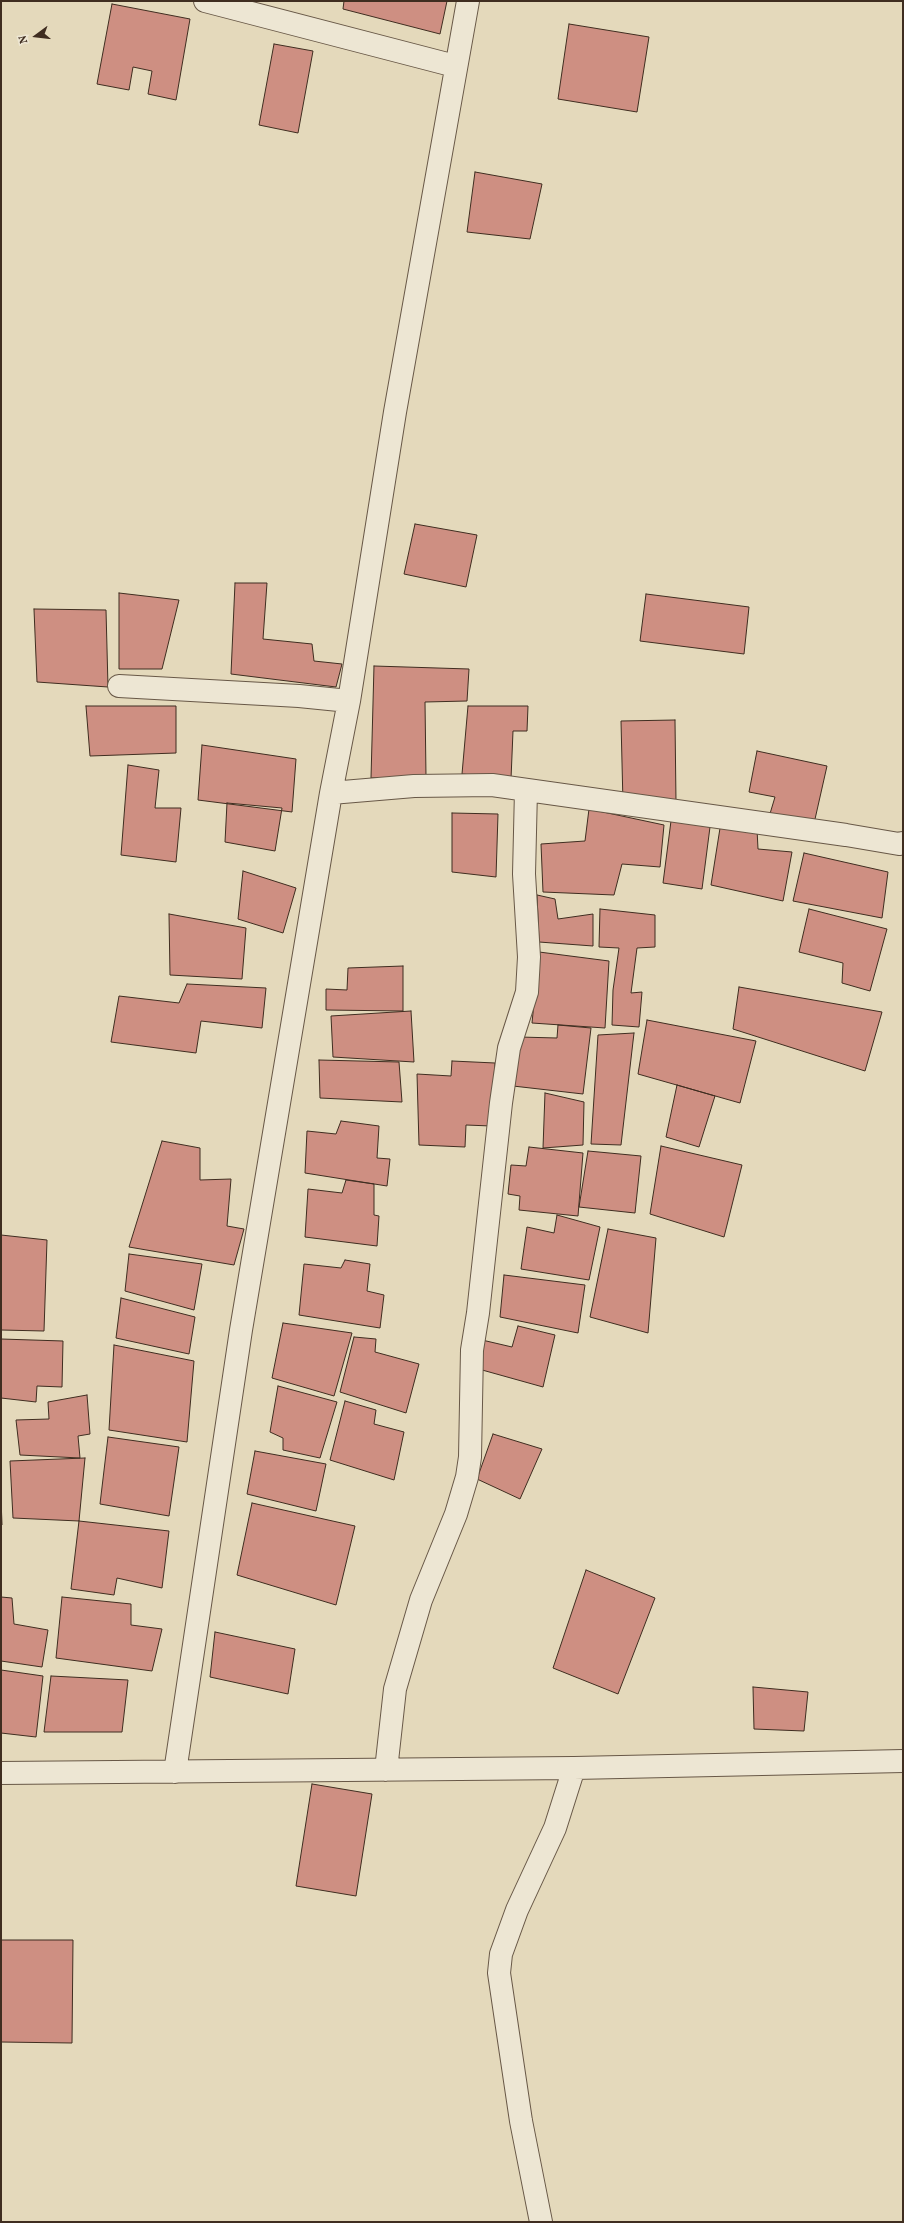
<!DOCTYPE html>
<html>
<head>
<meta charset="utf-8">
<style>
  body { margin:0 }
  #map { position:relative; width:904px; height:2223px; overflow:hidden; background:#e4d9bb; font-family:Vollkorn,serif }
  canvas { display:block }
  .frame { position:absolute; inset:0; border:2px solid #3f2d20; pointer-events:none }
  .north { position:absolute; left:16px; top:16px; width:40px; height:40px; -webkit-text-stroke:3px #ede6d3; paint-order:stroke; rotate:255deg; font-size:11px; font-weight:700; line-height:16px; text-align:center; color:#3f2d20 }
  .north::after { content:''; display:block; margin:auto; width:14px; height:18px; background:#3f2d20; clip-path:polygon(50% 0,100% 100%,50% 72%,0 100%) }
</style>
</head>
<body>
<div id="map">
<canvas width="904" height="2223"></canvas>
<div class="frame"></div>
<div class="north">N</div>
</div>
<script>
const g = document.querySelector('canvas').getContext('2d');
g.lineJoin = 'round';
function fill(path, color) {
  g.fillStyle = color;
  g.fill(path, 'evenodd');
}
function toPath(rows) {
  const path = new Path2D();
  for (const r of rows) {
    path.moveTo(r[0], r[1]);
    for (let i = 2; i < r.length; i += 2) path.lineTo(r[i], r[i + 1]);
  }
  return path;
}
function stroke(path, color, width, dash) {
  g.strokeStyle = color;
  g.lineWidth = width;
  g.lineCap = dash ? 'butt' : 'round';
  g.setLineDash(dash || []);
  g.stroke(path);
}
const building = toPath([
  [344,1,447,1,440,34,343,9,344,1],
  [112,4,190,19,176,100,148,94,152,71,133,67,129,90,97,84,112,4],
  [569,24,649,37,637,112,558,99,569,24],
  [274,44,313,51,298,133,259,125,274,44],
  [475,172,542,184,530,239,467,232,475,172],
  [415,524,477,535,466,587,404,574,415,524],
  [235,583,267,583,263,639,312,644,314,661,342,664,336,687,231,674,235,583],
  [119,593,179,600,162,669,119,669,119,593],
  [646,594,749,607,744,654,640,641,646,594],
  [34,609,106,610,108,687,37,682,34,609],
  [374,666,469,669,467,701,425,702,426,777,371,778,374,666],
  [86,706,176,706,176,753,90,756,86,706],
  [468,706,528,706,527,731,513,731,511,779,462,774,468,706],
  [675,720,676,802,623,804,621,721,675,720],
  [202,745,296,759,292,812,198,800,202,745],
  [757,751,827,766,813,828,769,817,775,797,749,792,757,751],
  [128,765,159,770,155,808,181,808,176,862,121,855,128,765],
  [227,803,282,808,275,851,225,842,227,803],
  [589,809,664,825,660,867,622,864,614,895,543,892,541,844,585,841,589,809],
  [452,813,498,814,496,877,452,872,452,813],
  [671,821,710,827,702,889,663,883,671,821],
  [721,822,757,829,758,849,792,852,783,901,711,885,721,822],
  [804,853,888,872,882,918,793,901,804,853],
  [243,871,296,888,283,933,238,919,243,871],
  [537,895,555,899,558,919,593,914,593,946,539,942,537,895],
  [600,909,655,915,655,947,637,948,631,993,642,992,639,1027,612,1025,613,990,619,948,599,947,600,909],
  [809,909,887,929,870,991,842,983,843,963,799,952,809,909],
  [169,914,246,928,242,979,170,975,169,914],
  [539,952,609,961,605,1028,532,1023,539,952],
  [403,966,403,1011,326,1010,326,989,347,990,348,968,403,966],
  [187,984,266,988,262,1028,201,1021,196,1053,111,1042,119,996,179,1003,187,984],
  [739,987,882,1012,865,1071,733,1029,739,987],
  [411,1011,414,1062,333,1057,331,1016,411,1011],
  [647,1020,756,1041,740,1103,638,1074,647,1020],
  [558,1025,591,1028,583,1094,513,1086,519,1037,557,1038,558,1025],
  [634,1033,621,1145,591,1144,598,1035,634,1033],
  [319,1060,399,1062,402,1102,320,1098,319,1060],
  [452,1061,495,1063,491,1126,466,1125,465,1147,419,1145,417,1074,451,1076,452,1061],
  [677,1085,715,1096,699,1147,666,1137,677,1085],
  [545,1093,584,1102,583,1145,543,1148,545,1093],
  [341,1121,379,1126,377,1158,390,1159,387,1186,305,1173,307,1131,336,1134,341,1121],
  [162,1141,200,1148,200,1180,231,1179,227,1226,244,1229,234,1265,129,1247,162,1141],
  [661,1146,742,1165,724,1237,650,1214,661,1146],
  [529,1147,583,1153,578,1216,519,1210,520,1196,508,1194,511,1165,526,1166,529,1147],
  [588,1151,641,1156,635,1213,579,1207,588,1151],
  [346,1180,374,1184,374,1215,379,1216,377,1246,305,1237,308,1189,342,1193,346,1180],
  [557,1215,600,1227,589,1280,521,1269,527,1227,554,1233,557,1215],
  [608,1229,656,1238,648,1333,590,1317,608,1229],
  [1,1235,47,1240,44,1331,1,1330,1,1235],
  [129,1254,202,1264,194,1310,125,1291,129,1254],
  [345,1260,370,1264,367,1291,384,1295,380,1328,299,1315,304,1264,341,1268,345,1260],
  [504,1275,585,1285,578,1333,500,1317,504,1275],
  [121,1298,195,1317,189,1354,116,1338,121,1298],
  [283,1323,352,1333,334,1396,272,1378,283,1323],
  [518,1326,555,1335,543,1387,475,1368,482,1340,512,1347,518,1326],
  [354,1337,376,1339,375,1352,419,1364,406,1413,340,1392,354,1337],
  [1,1339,63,1341,62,1387,37,1386,36,1402,1,1398,1,1339],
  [114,1345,194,1361,187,1442,109,1430,114,1345],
  [278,1386,337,1402,320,1458,283,1450,283,1438,270,1432,278,1386],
  [87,1395,90,1434,78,1436,80,1458,20,1455,16,1420,49,1419,48,1402,87,1395],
  [345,1401,376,1410,374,1424,404,1432,394,1480,330,1460,345,1401],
  [493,1434,542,1449,520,1499,477,1479,493,1434],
  [108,1437,179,1447,169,1516,100,1504,108,1437],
  [255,1451,326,1464,316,1511,247,1494,255,1451],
  [85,1458,79,1521,13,1518,10,1461,85,1458],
  [1,1499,2,1525,1,1525,1,1499],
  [252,1503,355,1526,336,1605,237,1575,252,1503],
  [79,1521,169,1531,162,1588,117,1578,114,1595,71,1589,79,1521],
  [586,1570,655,1598,618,1694,553,1668,586,1570],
  [1,1597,12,1598,14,1624,48,1630,42,1667,1,1661,1,1597],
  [62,1597,131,1604,131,1625,162,1629,152,1671,56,1658,62,1597],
  [215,1632,295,1649,288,1694,210,1677,215,1632],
  [1,1670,43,1676,36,1737,1,1733,1,1670],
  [51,1676,128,1680,122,1732,44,1732,51,1676],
  [753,1687,808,1692,804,1731,754,1729,753,1687],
  [312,1784,372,1794,356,1896,296,1886,312,1784],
  [1,1940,73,1940,72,2043,1,2042,1,1940]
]);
fill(building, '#ce8f82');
stroke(building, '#3f2d20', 1);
const minor = toPath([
  [205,1,455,66],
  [119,686,299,696,349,701],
  [331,793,414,786,492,785,846,835,899,844,903,843],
  [386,1770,395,1689,421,1600,456,1514,467,1477,470,1457,472,1350,478,1313,501,1103,509,1048,527,992,529,957,524,874,526,790],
  [175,1772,241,1330,331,793,349,701,395,412,468,1],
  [1,1773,574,1768,903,1761],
  [541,2222,521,2121,499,1973,501,1954,517,1910,555,1828,574,1768]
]);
stroke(minor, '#685847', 24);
stroke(minor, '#ede6d3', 22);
</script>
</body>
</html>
